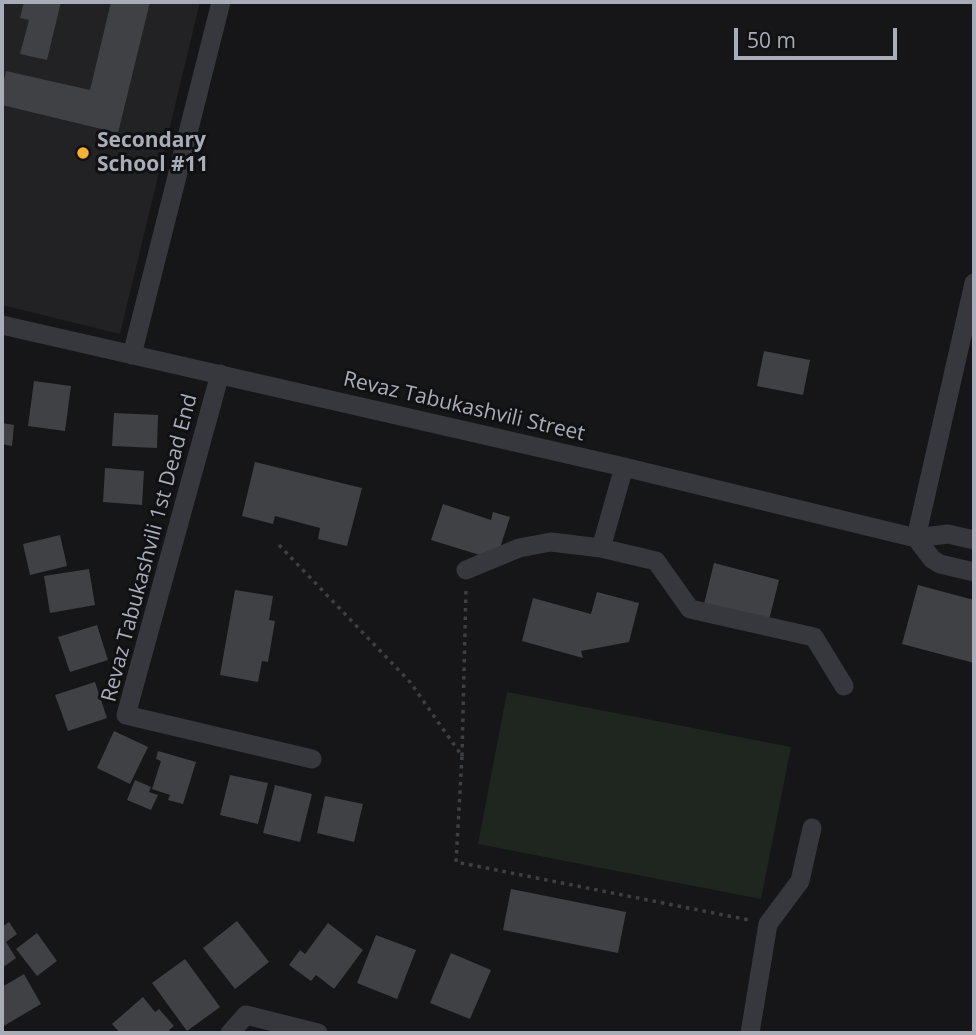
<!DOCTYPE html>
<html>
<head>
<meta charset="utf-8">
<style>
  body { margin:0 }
  #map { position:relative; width:976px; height:1035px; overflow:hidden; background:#161618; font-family:"Open Sans",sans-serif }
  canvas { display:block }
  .frame { position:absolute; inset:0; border:4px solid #a8adb8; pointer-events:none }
  .scale { position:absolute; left:734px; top:28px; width:163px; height:32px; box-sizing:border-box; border:4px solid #a8adb8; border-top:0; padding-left:9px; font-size:21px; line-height:24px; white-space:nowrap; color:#a8adb8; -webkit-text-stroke:5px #111113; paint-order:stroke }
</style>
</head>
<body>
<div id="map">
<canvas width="976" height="1035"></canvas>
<div class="frame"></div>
<div class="scale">50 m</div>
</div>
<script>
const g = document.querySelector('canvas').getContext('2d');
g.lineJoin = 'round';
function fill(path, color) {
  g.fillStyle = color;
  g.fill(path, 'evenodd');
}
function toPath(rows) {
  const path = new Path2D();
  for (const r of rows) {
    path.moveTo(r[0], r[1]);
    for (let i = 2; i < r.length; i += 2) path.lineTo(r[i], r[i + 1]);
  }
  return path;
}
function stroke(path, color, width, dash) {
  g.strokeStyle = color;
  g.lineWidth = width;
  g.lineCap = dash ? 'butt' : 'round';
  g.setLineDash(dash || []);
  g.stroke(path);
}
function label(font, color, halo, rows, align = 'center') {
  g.font = font + ' "Open Sans",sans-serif';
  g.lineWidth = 6;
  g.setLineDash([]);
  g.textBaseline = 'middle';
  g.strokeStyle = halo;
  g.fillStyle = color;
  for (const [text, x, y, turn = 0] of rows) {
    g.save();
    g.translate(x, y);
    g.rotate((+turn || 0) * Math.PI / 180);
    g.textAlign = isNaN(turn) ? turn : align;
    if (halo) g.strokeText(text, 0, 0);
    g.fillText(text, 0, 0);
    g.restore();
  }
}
fill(toPath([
  [2,2,200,2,120,334,2,305]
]), '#222225');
fill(toPath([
  [507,692,791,747,761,899,478,844]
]), '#1e261f');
fill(toPath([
  [24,2,61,2,47,60,20,54,29,20,20,18],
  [111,2,150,2,118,133,2,105,2,88,6,71,90,90],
  [764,351,810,360,803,395,757,386],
  [34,381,71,386,65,431,28,426],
  [114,413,158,415,157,448,112,446],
  [2,423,14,425,12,446,2,444],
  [255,462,362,488,347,546,318,539,320,528,275,516,273,524,242,516],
  [105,468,144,471,142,505,103,502],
  [443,504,491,520,493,512,510,517,496,560,431,540],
  [60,535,67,566,30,575,23,544],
  [714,563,779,580,769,620,704,604],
  [89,569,95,605,50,613,44,576],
  [918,585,974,600,974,663,902,644],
  [235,590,273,596,269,620,275,621,268,662,262,661,258,682,220,675],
  [597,592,639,603,629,642,581,651,583,658,522,641,533,598,591,614],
  [97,625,108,660,70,672,58,637],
  [95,682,107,718,68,731,55,695],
  [114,731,148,747,130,784,97,768],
  [158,751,196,762,183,804,168,800,170,795,152,789,161,761,156,759],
  [230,775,268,783,258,824,220,815],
  [135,780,151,787,149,792,158,795,151,810,127,800],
  [275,785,312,794,300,842,263,833],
  [325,796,363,804,354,842,317,833],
  [511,889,626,912,618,953,503,930],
  [237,921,269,962,235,989,203,948],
  [9,922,17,934,6,942,16,958,2,968,2,927],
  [328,923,363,950,334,989,316,975,311,981,289,965,300,950,305,954],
  [37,933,57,961,37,976,16,949],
  [376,935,416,950,397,999,357,983],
  [451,953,491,970,470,1019,430,1003],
  [185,959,220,1007,187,1031,152,983],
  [24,974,41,1004,2,1027,2,987],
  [143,997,155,1012,159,1009,174,1026,169,1030,172,1033,120,1033,112,1024]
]), '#404145');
stroke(toPath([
  [279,545,410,682,462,756,456,862,749,920],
  [462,756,466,589]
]), '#3d3f44', 3.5, [3.5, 5]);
stroke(toPath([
  [2,325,624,467,916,538,948,534,974,540],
  [132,355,221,2],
  [220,374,126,715,312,759],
  [916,538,974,283],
  [916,538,932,559,940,564,974,572],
  [601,548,624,467],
  [466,570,519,548,551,542,601,548,656,561,690,609,814,637,844,686],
  [230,1033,246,1015,318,1033],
  [750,1033,768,924,800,881,812,828]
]), '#37383d', 19);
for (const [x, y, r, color] of [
  [83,153,7,"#f2b134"]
]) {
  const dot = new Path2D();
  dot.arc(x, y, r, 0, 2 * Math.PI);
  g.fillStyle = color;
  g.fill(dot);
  stroke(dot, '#111113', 2.5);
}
label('bold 21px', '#a8adb8', '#111113', [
  ["Secondary",97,141],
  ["School #11",97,165]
], 'left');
label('21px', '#a8adb8', '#111113', [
  ["Revaz Tabukashvili Street",464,407,13],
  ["Revaz Tabukashvili 1st Dead End",150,548,-75]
]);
</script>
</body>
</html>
